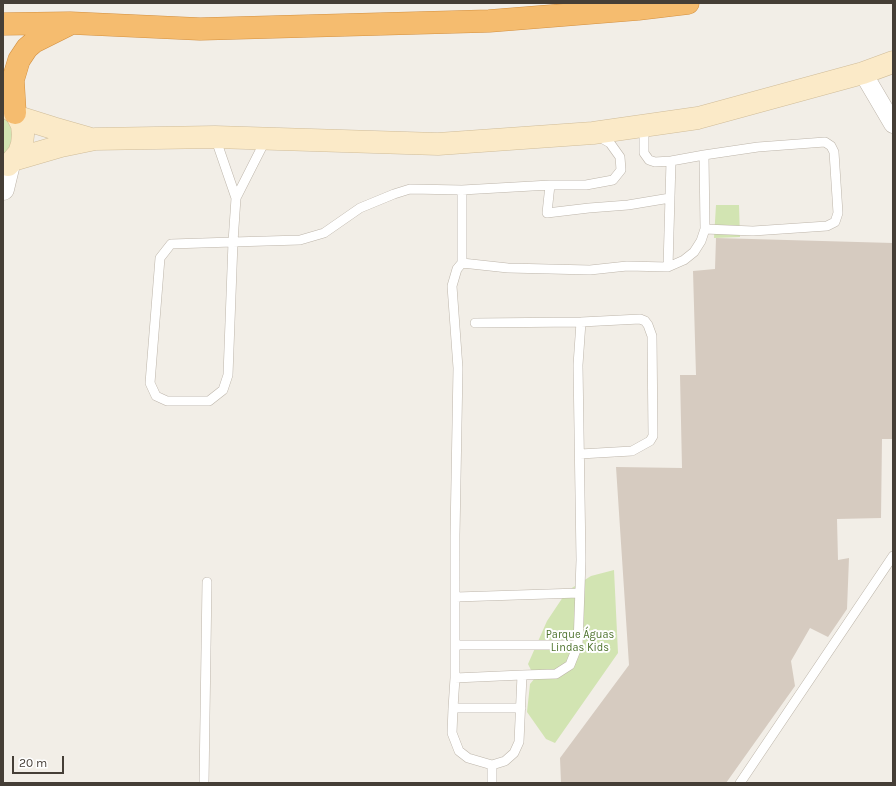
<!DOCTYPE html>
<html>
<head>
<meta charset="utf-8">
<style>
  body { margin:0 }
  #map { position:relative; width:896px; height:786px; overflow:hidden; background:#f2eee7; font-family:Karla,sans-serif }
  canvas { display:block }
  .frame { position:absolute; inset:0; border:4px solid #453e36; pointer-events:none }
  .scale { position:absolute; left:12px; top:756px; width:52px; height:18px; box-sizing:border-box; border:2px solid #453e36; border-top:0; padding-left:5px; font-size:12px; line-height:14px; white-space:nowrap; color:#453e36; -webkit-text-stroke:3px #fff; paint-order:stroke }
</style>
</head>
<body>
<div id="map">
<canvas width="896" height="786"></canvas>
<div class="frame"></div>
<div class="scale">20 m</div>
</div>
<script>
const g = document.querySelector('canvas').getContext('2d');
g.lineJoin = 'round';
function fill(path, color) {
  g.fillStyle = color;
  g.fill(path, 'evenodd');
}
function toPath(rows) {
  const path = new Path2D();
  for (const r of rows) {
    path.moveTo(r[0], r[1]);
    for (let i = 2; i < r.length; i += 2) path.lineTo(r[i], r[i + 1]);
  }
  return path;
}
function stroke(path, color, width, dash) {
  g.strokeStyle = color;
  g.lineWidth = width;
  g.lineCap = dash ? 'butt' : 'round';
  g.setLineDash(dash || []);
  g.stroke(path);
}
function label(font, color, halo, rows, align = 'center') {
  g.font = font + ' Karla,sans-serif';
  g.lineWidth = 4;
  g.setLineDash([]);
  g.textBaseline = 'middle';
  g.strokeStyle = halo;
  g.fillStyle = color;
  for (const [text, x, y, turn = 0] of rows) {
    g.save();
    g.translate(x, y);
    g.rotate((+turn || 0) * Math.PI / 180);
    g.textAlign = isNaN(turn) ? turn : align;
    if (halo) g.strokeText(text, 0, 0);
    g.fillText(text, 0, 0);
    g.restore();
  }
}
fill(toPath([
  [3,110,18,133,3,159],
  [716,205,739,205,740,237,714,238],
  [614,570,618,653,555,743,546,739,527,712,530,684,535,678,528,664,547,621,567,591,591,576]
]), '#d2e4b2');
fill(toPath([
  [716,238,893,243,893,439,882,439,881,518,837,519,838,560,849,558,847,609,828,637,810,628,791,661,795,686,726,783,561,783,560,758,629,665,616,467,682,468,680,375,696,375,693,271,715,269]
]), '#d6cbc0');
const service = toPath([
  [215,137,236,198,233,242,228,375,223,390,209,401,167,401,156,396,150,383,160,258,171,244,233,242,300,240,324,233,360,208,394,194,410,189,462,190,550,185,586,185,613,180,621,170,620,157,610,143,598,136],
  [704,155,758,147,825,142,831,146,834,152,838,213,835,222,827,226,753,231,705,229],
  [550,185,547,213,589,208,628,205,670,198],
  [462,190,462,263,457,269,452,286,458,368,455,535,455,678,453,708,452,733,459,751,468,758,492,765,505,761,514,753,519,742,522,675,556,674,570,665,578,645,581,560,578,365,581,322],
  [236,198,266,139],
  [462,263,508,268,590,270,627,266,668,267,684,260,694,252,701,241,705,229,704,155,671,161,655,162,649,160,644,153,644,125],
  [668,267,671,161],
  [475,323,581,322,640,319,645,321,648,325,652,336,653,436,650,441,632,451,580,454],
  [456,597,579,593],
  [456,645,578,645],
  [455,678,522,675],
  [453,708,521,708],
  [204,783,207,582],
  [492,783,492,765],
  [740,783,893,556]
]);
const minor = toPath([
  [863,73,893,124]
]);
const tertiary = toPath([
  [3,189,9,164]
]);
const secondary = toPath([
  [3,104,15,113,18,117,22,125,23,135,22,144,19,153,13,160,8,165],
  [18,117,53,128,88,138],
  [13,160,61,146,95,139,215,137,438,144,593,133,698,118,863,73,893,62]
]);
const motorway = toPath([
  [3,24,70,23,200,29,489,21,638,9,688,3],
  [15,113,13,80,19,60,27,48,34,42,66,26]
]);
stroke(service, '#bdb5aa', 10);
stroke(minor, '#bdb5aa', 19);
stroke(tertiary, '#bdb5aa', 23);
stroke(secondary, '#cfbc99', 23);
stroke(motorway, '#d39040', 23);
stroke(service, '#fff', 9);
stroke(minor, '#fff', 18);
stroke(tertiary, '#fff', 22);
stroke(secondary, '#fbeac8', 22);
stroke(motorway, '#f5bc6f', 22);
label('11px', '#4e732d', '#fff', [
  ["Parque Águas",580,635],
  ["Lindas Kids",580,648]
]);
</script>
</body>
</html>
